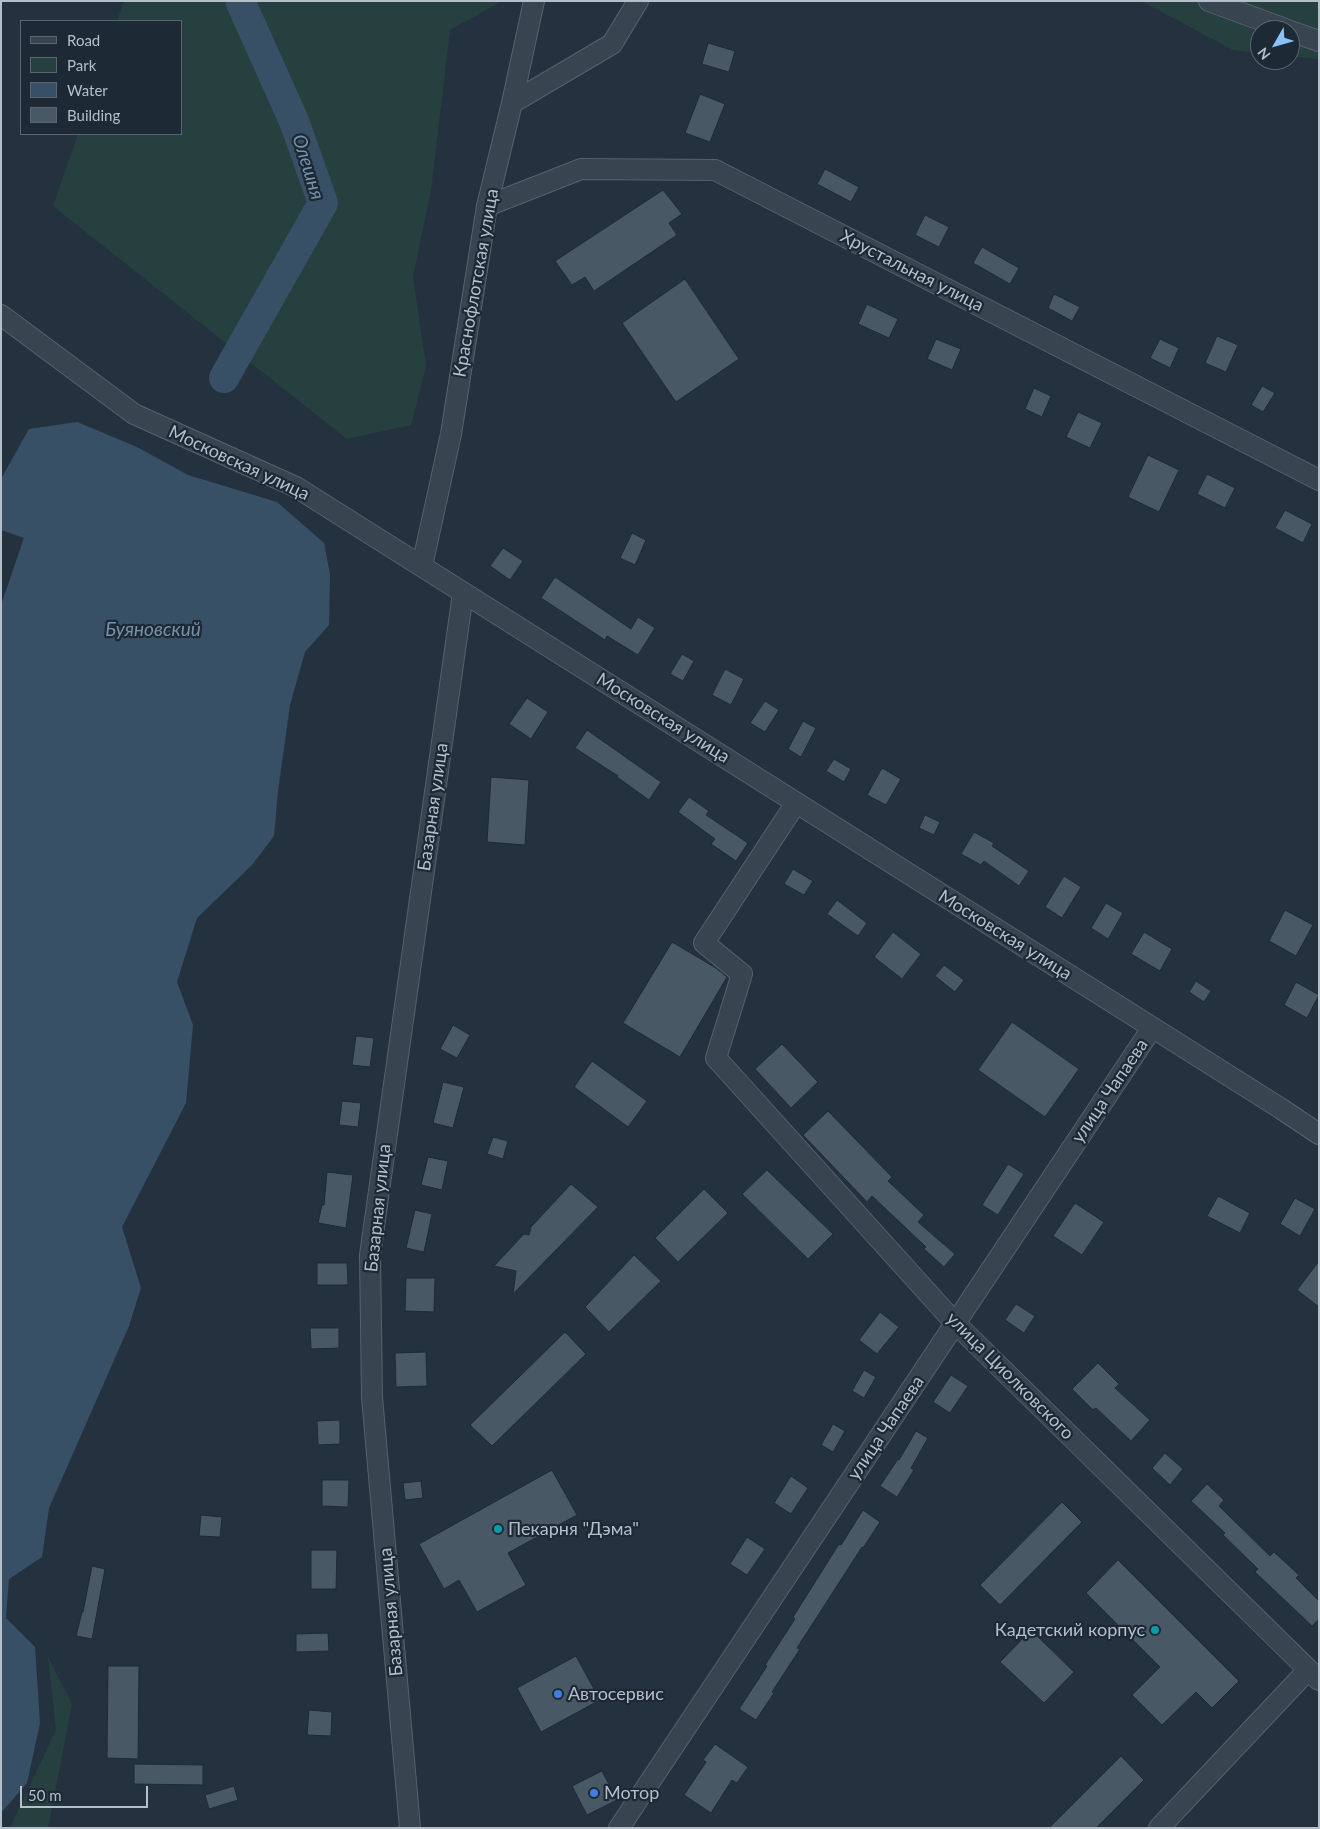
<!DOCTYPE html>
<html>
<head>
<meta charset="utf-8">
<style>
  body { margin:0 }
  #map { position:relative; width:1320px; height:1829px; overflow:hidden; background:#24323f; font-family:Lato,sans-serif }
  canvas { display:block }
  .frame { position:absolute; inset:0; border:2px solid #b5bfca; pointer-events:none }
  .legend { position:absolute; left:20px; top:20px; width:162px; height:115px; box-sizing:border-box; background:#1d2934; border:1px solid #5a6570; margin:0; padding:6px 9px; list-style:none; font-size:15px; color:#b5bfca }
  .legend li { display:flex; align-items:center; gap:10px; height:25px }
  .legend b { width:25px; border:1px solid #5a6570 }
  .north { position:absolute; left:1250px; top:20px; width:50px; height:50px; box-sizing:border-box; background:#1d2934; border:1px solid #5a6570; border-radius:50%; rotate:232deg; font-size:14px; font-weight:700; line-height:20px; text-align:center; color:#b5bfca }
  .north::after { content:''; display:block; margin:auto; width:18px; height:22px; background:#8bc0f9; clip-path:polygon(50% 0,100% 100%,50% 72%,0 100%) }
  .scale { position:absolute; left:20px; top:1786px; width:128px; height:22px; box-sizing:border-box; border:2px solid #b5bfca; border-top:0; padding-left:6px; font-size:15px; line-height:18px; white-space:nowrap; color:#b5bfca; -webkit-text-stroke:4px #1d2934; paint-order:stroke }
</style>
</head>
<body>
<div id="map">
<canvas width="1320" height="1829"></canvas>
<div class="frame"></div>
<ul class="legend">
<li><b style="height:6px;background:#38444f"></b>Road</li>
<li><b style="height:14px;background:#264040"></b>Park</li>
<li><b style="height:14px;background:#385066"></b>Water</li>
<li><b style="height:14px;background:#485865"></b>Building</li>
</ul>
<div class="north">N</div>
<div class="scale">50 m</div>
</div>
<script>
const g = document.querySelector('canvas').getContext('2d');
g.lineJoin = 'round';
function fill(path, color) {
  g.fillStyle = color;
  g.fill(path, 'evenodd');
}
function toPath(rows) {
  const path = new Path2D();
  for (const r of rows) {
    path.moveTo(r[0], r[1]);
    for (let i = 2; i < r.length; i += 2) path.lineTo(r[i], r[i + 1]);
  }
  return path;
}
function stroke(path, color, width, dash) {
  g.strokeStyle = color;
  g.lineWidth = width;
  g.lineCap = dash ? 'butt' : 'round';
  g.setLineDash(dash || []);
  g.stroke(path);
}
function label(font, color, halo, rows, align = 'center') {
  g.font = font + ' Lato,sans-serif';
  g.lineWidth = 4.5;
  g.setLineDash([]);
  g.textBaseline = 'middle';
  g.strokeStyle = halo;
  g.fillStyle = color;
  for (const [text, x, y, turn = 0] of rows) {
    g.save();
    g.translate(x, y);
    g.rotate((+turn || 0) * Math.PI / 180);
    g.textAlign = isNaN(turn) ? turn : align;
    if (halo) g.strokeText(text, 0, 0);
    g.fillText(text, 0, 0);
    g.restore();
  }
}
fill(toPath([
  [124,1,502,1,450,30,431,190,413,277,426,366,411,425,347,439,53,206,78,134,181,134,181,21,117,21],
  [1141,1,1319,1,1319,59,1290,56,1290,30,1260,30,1260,53,1233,50],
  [48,1657,72,1704,48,1828,10,1828,56,1730]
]), '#264040');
fill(toPath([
  [77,422,137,447,188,475,277,502,324,543,330,574,329,625,305,652,290,705,278,791,274,836,252,865,197,918,177,982,193,1025,186,1103,122,1227,141,1288,129,1326,49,1508,42,1557,9,1579,6,1618,35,1647,40,1723,27,1783,1,1813,1,605,24,538,1,530,1,479,29,429]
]), '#385066');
stroke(toPath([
  [224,378,323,203,294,121,241,3,243,1]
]), '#385066', 30);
const building = toPath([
  [708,43,735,51,729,72,702,64,708,43],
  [700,94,725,104,710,142,685,133,700,94],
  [825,169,859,187,851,202,817,184,825,169],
  [663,190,682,214,669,223,677,235,594,291,585,277,572,285,555,261,663,190],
  [925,215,949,227,939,247,915,235,925,215],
  [982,247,1019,268,1010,284,973,263,982,247],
  [685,279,739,359,676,402,622,323,685,279],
  [1054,294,1080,307,1072,321,1048,308,1054,294],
  [867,304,898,319,889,338,858,324,867,304],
  [1217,336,1238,345,1226,372,1205,363,1217,336],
  [936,339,961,349,952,370,927,359,936,339],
  [1160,339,1179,348,1170,368,1150,358,1160,339],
  [1262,386,1275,393,1263,412,1251,405,1262,386],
  [1034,388,1051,396,1042,417,1025,409,1034,388],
  [1078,412,1102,423,1090,448,1066,437,1078,412],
  [1148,455,1179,470,1159,512,1128,497,1148,455],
  [1207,474,1235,488,1225,508,1197,494,1207,474],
  [1285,510,1312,524,1303,543,1275,528,1285,510],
  [632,533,646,540,635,565,620,558,632,533],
  [503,548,523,561,510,580,490,566,503,548],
  [555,577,631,629,638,617,655,628,638,655,607,636,605,640,541,598,555,577],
  [682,654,694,661,683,681,670,674,682,654],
  [725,669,744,679,731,705,712,695,725,669],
  [527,698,548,712,531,739,509,724,527,698],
  [765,701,779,710,765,732,750,723,765,701],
  [803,721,816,728,801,757,788,749,803,721],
  [587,730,661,782,649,800,617,777,618,776,575,748,587,730],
  [834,759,851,769,844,782,826,771,834,759],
  [882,768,901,779,886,805,867,795,882,768],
  [491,777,529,780,525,845,487,842,491,777],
  [689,797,709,811,706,815,748,843,736,861,711,844,715,839,678,812,689,797],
  [925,815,940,822,934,835,919,828,925,815],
  [974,832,994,843,992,846,1029,871,1019,886,984,861,981,865,961,854,974,832],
  [793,869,813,881,804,895,784,884,793,869],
  [1064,876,1081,887,1062,918,1045,907,1064,876],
  [837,900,867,923,858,936,827,914,837,900],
  [1106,903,1123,913,1108,939,1091,928,1106,903],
  [1285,910,1313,925,1296,956,1269,941,1285,910],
  [893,932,921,954,902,979,874,957,893,932],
  [1144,932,1172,949,1160,971,1131,954,1144,932],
  [672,942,716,968,727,977,680,1057,623,1023,672,942],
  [944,965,964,980,955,992,935,976,944,965],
  [1196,981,1211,991,1204,1002,1189,992,1196,981],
  [1296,982,1319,995,1307,1018,1284,1005,1296,982],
  [1012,1022,1079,1069,1045,1117,978,1070,1012,1022],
  [453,1025,470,1035,457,1058,440,1049,453,1025],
  [356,1036,374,1038,370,1067,352,1065,356,1036],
  [782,1044,818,1082,791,1108,755,1069,782,1044],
  [592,1061,647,1101,628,1127,574,1087,592,1061],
  [443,1082,464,1087,453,1128,433,1123,443,1082],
  [342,1101,361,1103,358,1127,339,1125,342,1101],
  [828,1111,892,1177,888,1181,924,1215,918,1222,955,1254,944,1267,924,1249,926,1247,872,1196,867,1202,803,1135,828,1111],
  [493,1137,508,1141,503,1159,487,1154,493,1137],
  [428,1157,448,1161,442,1190,421,1185,428,1157],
  [1008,1164,1024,1174,998,1215,982,1205,1008,1164],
  [767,1170,833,1234,808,1259,742,1194,767,1170],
  [327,1172,353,1175,346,1228,318,1223,322,1205,324,1205,327,1172],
  [571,1184,598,1207,513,1294,516,1271,494,1266,524,1234,529,1235,531,1227,571,1184],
  [704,1189,728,1213,678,1262,655,1238,704,1189],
  [1218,1196,1250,1213,1240,1233,1207,1216,1218,1196],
  [1295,1198,1315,1209,1300,1236,1280,1224,1295,1198],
  [1075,1203,1104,1222,1082,1255,1053,1236,1075,1203],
  [415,1210,432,1214,424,1252,406,1248,415,1210],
  [634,1255,661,1281,609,1332,585,1307,634,1255],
  [1319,1261,1319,1307,1297,1290,1319,1261],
  [317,1263,347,1263,348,1285,317,1285,317,1263],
  [406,1278,435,1278,434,1312,405,1311,406,1278],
  [1016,1304,1035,1316,1024,1333,1005,1320,1016,1304],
  [880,1312,899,1327,877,1354,859,1340,880,1312],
  [310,1328,339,1328,339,1348,311,1349,310,1328],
  [565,1332,586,1354,492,1446,470,1425,565,1332],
  [426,1352,427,1386,396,1387,395,1353,426,1352],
  [1098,1363,1119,1384,1115,1388,1150,1420,1131,1441,1096,1408,1093,1410,1072,1389,1098,1363],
  [864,1370,876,1377,864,1398,852,1391,864,1370],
  [951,1375,968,1386,950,1413,933,1402,951,1375],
  [340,1420,340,1444,318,1445,317,1421,340,1420],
  [833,1424,845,1431,833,1452,821,1445,833,1424],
  [916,1431,928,1438,911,1468,914,1470,897,1497,880,1486,898,1459,899,1460,916,1431],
  [1165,1453,1183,1469,1170,1485,1152,1468,1165,1453],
  [552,1470,577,1515,508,1553,526,1585,477,1612,459,1580,444,1589,419,1544,552,1470],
  [791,1476,808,1488,791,1514,774,1503,791,1476],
  [322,1480,349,1480,348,1507,322,1506,322,1480],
  [421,1481,423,1498,405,1500,403,1483,421,1481],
  [1207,1484,1224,1500,1219,1506,1270,1556,1274,1552,1299,1575,1296,1578,1319,1601,1319,1619,1312,1626,1255,1572,1258,1569,1223,1535,1225,1533,1191,1501,1207,1484],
  [1062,1502,1082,1522,1000,1605,980,1585,1062,1502],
  [863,1510,880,1522,863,1548,862,1547,797,1648,800,1649,772,1692,774,1693,756,1720,739,1709,767,1666,765,1665,795,1619,793,1617,839,1544,841,1545,863,1510],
  [201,1515,222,1517,220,1537,199,1536,201,1515],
  [747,1537,765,1549,747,1575,730,1564,747,1537],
  [311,1550,337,1550,336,1589,311,1589,311,1550],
  [1118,1560,1239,1681,1212,1708,1196,1692,1162,1725,1132,1695,1160,1667,1086,1593,1118,1560],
  [92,1566,105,1569,92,1639,76,1636,82,1612,83,1612,92,1566],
  [1031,1630,1074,1672,1044,1703,1000,1662,1031,1630],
  [328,1633,329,1651,296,1652,296,1634,328,1633],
  [576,1656,600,1700,541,1732,517,1688,576,1656],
  [108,1666,139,1666,138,1759,107,1758,108,1666],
  [309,1710,332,1712,331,1736,307,1735,309,1710],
  [715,1744,748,1767,737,1783,732,1780,711,1813,684,1795,706,1762,703,1760,715,1744],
  [1121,1756,1144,1780,1096,1828,1049,1828,1121,1756],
  [134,1764,203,1765,203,1785,134,1784,134,1764],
  [602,1771,617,1800,587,1815,572,1786,602,1771],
  [234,1786,238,1800,209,1809,205,1795,234,1786]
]);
fill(building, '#485865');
stroke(building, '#1f2b36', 1);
const minor = toPath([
  [1209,1,1288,30],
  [1290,31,1319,41],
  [512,103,612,44,638,1],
  [487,206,581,169,715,170,1319,480],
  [1,315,134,414,296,487,1280,1108,1319,1134],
  [422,566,451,434,487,206,512,103,534,1],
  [796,803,704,943,742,974,716,1058,955,1323,1319,1680],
  [410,1828,372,1397,370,1255,463,593],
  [619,1828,1152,1028],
  [1159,1828,1308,1670]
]);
stroke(minor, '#56626d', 22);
stroke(minor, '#38444f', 20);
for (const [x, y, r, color] of [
  [498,1529,5,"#0f9aa8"],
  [1155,1630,5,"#0f9aa8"],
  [558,1694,5,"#3f7fe0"],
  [594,1793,5,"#3f7fe0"]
]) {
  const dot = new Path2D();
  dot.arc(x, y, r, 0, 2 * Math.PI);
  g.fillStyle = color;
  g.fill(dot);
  stroke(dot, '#1d2934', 2);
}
label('18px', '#b5bfca', '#1d2934', [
  ["Хрустальная улица",912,271,27],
  ["Краснофлотская улица",476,283,-80],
  ["Московская улица",239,463,25],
  ["Московская улица",663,718,32],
  ["Базарная улица",433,807,-82],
  ["Московская улица",1005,935,32],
  ["улица Чапаева",1110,1091,-56],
  ["Базарная улица",378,1208,-84],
  ["улица Циолковского",1010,1376,45],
  ["улица Чапаева",886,1428,-56],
  ["Базарная улица",391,1612,-95]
]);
label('18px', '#b5bfca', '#1d2934', [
  ["Пекарня \"Дэма\"",508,1529],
  ["Кадетский корпус",1145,1630,"right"],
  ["Автосервис",568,1694],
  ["Мотор",604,1793]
], 'left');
label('italic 19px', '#7593ad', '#1d2934', [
  ["Олешня",308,167,73],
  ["Буяновский",153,630]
]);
</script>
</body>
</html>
